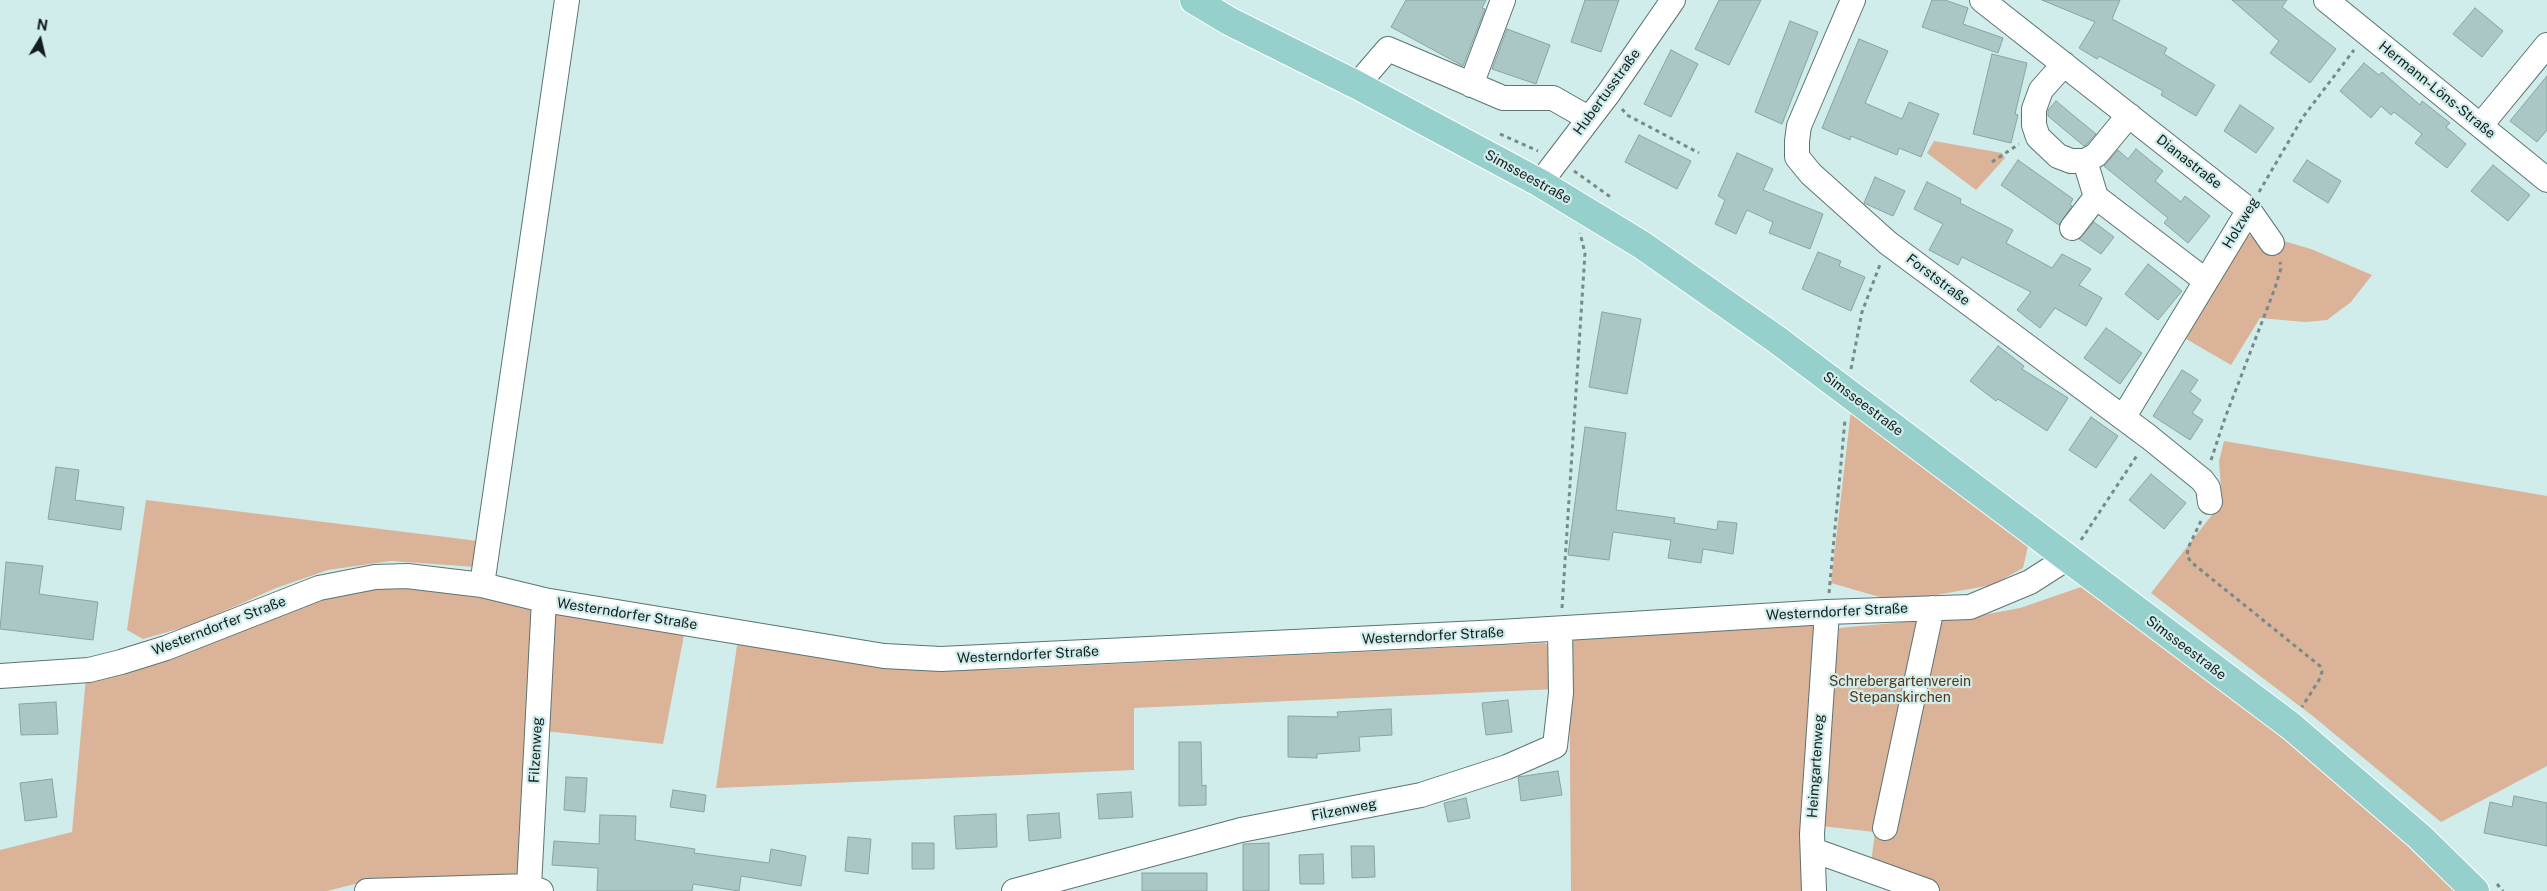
<!DOCTYPE html>
<html>
<head>
<meta charset="utf-8">
<style>
  body { margin:0 }
  #map { position:relative; width:2547px; height:891px; overflow:hidden; background:#d0edeb; font-family:"Public Sans",sans-serif }
  canvas { display:block }
  .north { position:absolute; left:15px; top:15px; width:50px; height:50px; -webkit-text-stroke:4px #d0edeb; paint-order:stroke; rotate:9deg; font-size:14px; font-weight:700; line-height:20px; text-align:center; color:#131d1d }
  .north::after { content:''; display:block; margin:auto; width:18px; height:22px; background:#131d1d; clip-path:polygon(50% 0,100% 100%,50% 72%,0 100%) }
</style>
</head>
<body>
<div id="map">
<canvas width="2547" height="891"></canvas>
<div class="north">N</div>
</div>
<script>
const g = document.querySelector('canvas').getContext('2d');
g.lineJoin = 'round';
function fill(path, color) {
  g.fillStyle = color;
  g.fill(path, 'evenodd');
}
function toPath(rows) {
  const path = new Path2D();
  for (const r of rows) {
    path.moveTo(r[0], r[1]);
    for (let i = 2; i < r.length; i += 2) path.lineTo(r[i], r[i + 1]);
  }
  return path;
}
function stroke(path, color, width, dash) {
  g.strokeStyle = color;
  g.lineWidth = width;
  g.lineCap = dash ? 'butt' : 'round';
  g.setLineDash(dash || []);
  g.stroke(path);
}
function label(font, color, halo, rows, align = 'center') {
  g.font = font + ' "Public Sans",sans-serif';
  g.lineWidth = 4.5;
  g.setLineDash([]);
  g.textBaseline = 'middle';
  g.strokeStyle = halo;
  g.fillStyle = color;
  for (const [text, x, y, turn = 0] of rows) {
    g.save();
    g.translate(x, y);
    g.rotate((+turn || 0) * Math.PI / 180);
    g.textAlign = isNaN(turn) ? turn : align;
    if (halo) g.strokeText(text, 0, 0);
    g.fillText(text, 0, 0);
    g.restore();
  }
}
fill(toPath([
  [1934,141,2002,153,2005,158,1976,190,1927,153],
  [2246,235,2280,240,2311,249,2372,275,2351,302,2327,320,2305,322,2260,318,2231,365,2181,336],
  [1851,410,2028,546,2023,568,1992,585,1897,602,1831,583],
  [2224,441,2547,496,2547,766,2441,822,2314,717,2151,593,2222,502,2219,461],
  [146,500,478,541,475,567,391,561,328,570,276,588,195,624,143,639,127,630],
  [391,585,536,606,524,871,517,880,363,882,327,891,0,891,0,850,72,832,86,677,313,599],
  [2081,587,2183,660,2346,787,2455,891,1910,891,1871,863,1875,832,1821,826,1839,628,1983,615,2020,608],
  [556,613,685,630,663,744,545,731],
  [1807,620,1819,632,1806,891,1571,891,1569,638],
  [738,639,990,670,1545,643,1553,649,1556,689,1134,708,1134,770,716,788]
]), '#dbb398');
const building = toPath([
  [1406,0,1486,0,1482,8,1485,9,1463,66,1391,27,1406,0],
  [1585,0,1619,0,1601,52,1571,42,1585,0],
  [1719,0,1761,0,1729,65,1695,49,1719,0],
  [1932,0,1945,0,1968,8,1963,24,2003,38,1998,53,1922,27,1932,0],
  [2042,0,2120,0,2112,19,2167,48,2164,54,2215,85,2196,116,2161,95,2163,91,2099,56,2097,59,2079,48,2095,22,2042,0],
  [2232,0,2287,0,2282,7,2336,49,2310,83,2270,53,2279,41,2232,0],
  [2475,8,2503,31,2482,57,2453,34,2475,8],
  [1790,21,1818,32,1782,124,1755,112,1790,21],
  [1507,29,1550,45,1536,84,1492,69,1507,29],
  [1859,39,1888,51,1865,103,1902,119,1909,102,1939,114,1921,157,1899,148,1897,155,1851,136,1850,140,1822,128,1859,39],
  [1671,50,1698,64,1671,117,1644,104,1671,50],
  [1992,54,2027,63,2015,114,2018,115,2011,143,1973,134,1992,54],
  [2364,63,2379,75,2382,72,2420,105,2422,101,2450,123,2446,127,2466,144,2447,168,2415,143,2422,134,2394,112,2391,115,2381,106,2371,118,2340,91,2364,63],
  [2547,76,2547,130,2537,142,2510,121,2547,76],
  [2056,101,2096,134,2087,144,2084,146,2048,116,2048,110,2056,101],
  [2240,105,2274,128,2256,153,2224,131,2240,105],
  [1639,135,1691,161,1677,189,1625,162,1639,135],
  [2136,149,2163,171,2155,181,2181,202,2185,196,2210,216,2188,243,2164,223,2168,218,2104,166,2118,150,2128,159,2136,149],
  [1737,153,1773,169,1763,190,1823,214,1810,249,1769,233,1773,222,1747,210,1736,234,1715,224,1725,200,1718,196,1737,153],
  [2018,160,2073,199,2070,204,2072,206,2059,225,2001,185,2018,160],
  [2307,160,2341,181,2328,203,2293,181,2307,160],
  [2493,165,2530,195,2508,221,2471,191,2493,165],
  [1875,177,1905,191,1893,216,1864,203,1875,177],
  [1927,182,1961,199,1960,203,2013,230,2006,243,2052,268,2062,254,2091,269,2079,285,2102,298,2086,326,2055,308,2040,328,2017,310,2031,292,1962,257,1958,265,1929,250,1943,224,1914,209,1927,182],
  [2094,222,2114,237,2101,254,2079,239,2094,222],
  [1818,252,1841,261,1839,266,1865,277,1851,311,1802,289,1818,252],
  [2148,264,2182,291,2158,320,2125,294,2148,264],
  [1602,312,1641,319,1627,394,1589,387,1602,312],
  [2106,328,2142,353,2120,384,2084,358,2106,328],
  [1998,346,2024,366,2022,369,2068,398,2047,431,1998,399,1996,401,1970,381,1998,346],
  [2182,370,2198,380,2190,392,2201,400,2192,413,2203,420,2190,440,2153,416,2182,370],
  [2091,417,2118,436,2096,468,2069,450,2091,417],
  [1585,427,1626,433,1616,510,1675,518,1674,523,1717,530,1718,521,1737,523,1733,554,1703,549,1701,563,1668,558,1671,540,1613,532,1609,560,1568,555,1585,427],
  [56,467,79,470,75,500,124,507,121,530,48,519,56,467],
  [2151,474,2186,503,2164,529,2129,500,2151,474],
  [6,562,43,566,39,594,98,602,93,640,0,629,6,562],
  [1508,700,1512,732,1486,735,1482,703,1508,700],
  [56,702,58,734,21,735,19,704,56,702],
  [1391,709,1392,735,1359,737,1360,751,1317,754,1317,758,1288,757,1288,716,1338,717,1337,712,1391,709],
  [1179,742,1201,742,1202,786,1206,785,1206,805,1179,806,1179,742],
  [1558,771,1562,795,1521,801,1518,777,1558,771],
  [566,777,587,778,585,812,564,810,566,777],
  [52,779,57,817,25,821,20,783,52,779],
  [673,790,706,795,704,812,670,807,673,790],
  [1131,792,1133,817,1099,819,1097,794,1131,792],
  [2514,796,2547,803,2547,846,2484,833,2490,802,2512,807,2514,796],
  [1466,798,1470,818,1448,822,1444,803,1466,798],
  [1059,813,1061,838,1029,841,1027,815,1059,813],
  [996,814,997,847,956,849,954,816,996,814],
  [600,815,636,816,635,840,695,849,694,853,769,863,771,849,806,856,801,886,741,876,739,891,693,884,692,891,597,891,598,868,552,865,554,841,599,844,600,815],
  [848,837,871,839,868,874,845,871,848,837],
  [912,843,934,843,934,869,912,869,912,843],
  [1269,843,1269,891,1243,891,1243,844,1269,843],
  [1351,846,1374,846,1375,877,1352,878,1351,846],
  [1323,854,1324,884,1300,884,1299,855,1323,854],
  [1142,873,1207,873,1207,891,1142,891,1142,873]
]);
fill(building, '#abc7c5');
stroke(building, '#88a4a2', 1);
const minor = toPath([
  [1853,0,1799,126,1797,141,1797,157,1811,174,1888,243,2149,437,2202,480,2208,488,2210,502],
  [1982,0,2249,210,2272,243],
  [2326,0,2547,180],
  [2064,64,2041,90,2034,109,2034,125,2038,137,2058,156,2071,161,2085,161,2096,155,2129,115],
  [1357,85,1388,49,1503,98,1553,98,1588,118],
  [1471,85,1503,0],
  [2481,125,2547,45],
  [1540,183,1608,94,1673,0],
  [2096,197,2206,281],
  [2072,228,2096,197,2085,161],
  [2123,418,2249,210],
  [482,585,567,0],
  [0,676,89,670,121,662,166,648,319,588,375,577,407,576,482,585,544,600,884,656,941,659,1500,632,1827,612,1970,607,2030,582,2066,559],
  [1885,828,1932,608],
  [1813,850,1927,891],
  [367,891,529,886],
  [541,891,529,886,544,600],
  [1014,891,1241,830,1421,795,1507,767,1555,746,1561,693,1560,629],
  [1814,891,1812,834,1827,612]
]);
const major = toPath([
  [1194,0,1229,21,1357,85,1540,183,1642,245,1776,339,2291,726,2420,837,2475,891]
]);
stroke(minor, '#5b7573', 26);
stroke(major, '#fff', 30);
stroke(toPath([
  [1622,109,1627,115,1699,153],
  [1500,134,1538,151],
  [1992,162,2019,144],
  [1574,171,1612,198],
  [2259,192,2303,117,2354,50],
  [1851,369,1862,312,1881,262],
  [2211,460,2225,418,2275,288,2281,268,2280,262],
  [2201,521,2188,548,2187,556,2191,562,2320,666,2322,672,2319,680,2302,707],
  [2081,540,2138,454],
  [1829,593,1845,420],
  [1562,608,1585,253,1580,233],
  [2497,884,2503,891]
]), '#768a88', 3, [4, 4]);
stroke(minor, '#fff', 24);
stroke(major, '#95d0cd', 28);
label('14px', '#131d1d', '#d0edeb', [
  ["Hermann-Löns-Straße",2437,90,39],
  ["Hubertusstraße",1607,92,-54],
  ["Dianastraße",2189,162,38],
  ["Simsseestraße",1528,177,29],
  ["Holzweg",2241,223,-59],
  ["Forststraße",1938,280,37],
  ["Simsseestraße",1863,404,37],
  ["Westerndorfer Straße",1837,612,-3],
  ["Westerndorfer Straße",627,614,9],
  ["Westerndorfer Straße",219,626,-21],
  ["Westerndorfer Straße",1433,636,-3],
  ["Simsseestraße",2186,648,37],
  ["Westerndorfer Straße",1028,655,-3],
  ["Filzenweg",536,750,-87],
  ["Heimgartenweg",1816,766,-86],
  ["Filzenweg",1344,810,-11]
]);
label('14px', '#583315', '#d0edeb', [
  ["Schrebergartenverein",1900,682],
  ["Stepanskirchen",1900,698]
]);
</script>
</body>
</html>
